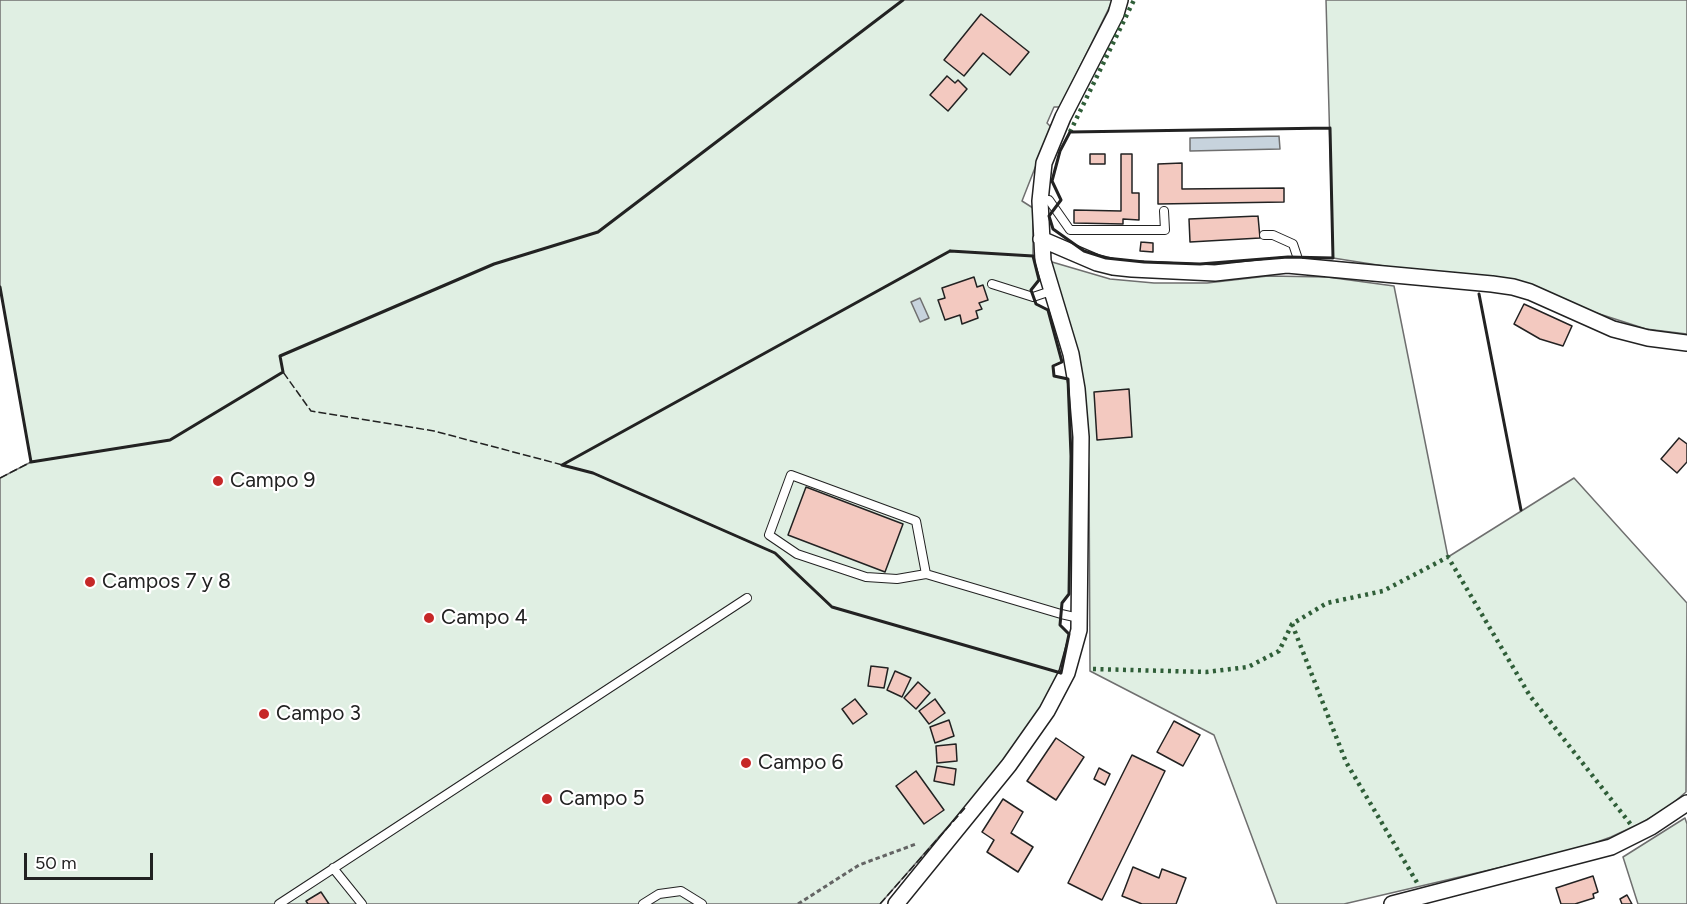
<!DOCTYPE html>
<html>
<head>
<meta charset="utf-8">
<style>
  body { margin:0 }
  #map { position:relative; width:1687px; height:904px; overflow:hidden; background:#fff; font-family:Figtree,sans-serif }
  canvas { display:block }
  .scale { position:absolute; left:24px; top:853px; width:129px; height:27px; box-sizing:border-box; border:3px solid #222; border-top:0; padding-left:8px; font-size:18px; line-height:21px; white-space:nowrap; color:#222; -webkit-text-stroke:4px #fff; paint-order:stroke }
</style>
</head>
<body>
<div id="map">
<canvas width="1687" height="904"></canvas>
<div class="scale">50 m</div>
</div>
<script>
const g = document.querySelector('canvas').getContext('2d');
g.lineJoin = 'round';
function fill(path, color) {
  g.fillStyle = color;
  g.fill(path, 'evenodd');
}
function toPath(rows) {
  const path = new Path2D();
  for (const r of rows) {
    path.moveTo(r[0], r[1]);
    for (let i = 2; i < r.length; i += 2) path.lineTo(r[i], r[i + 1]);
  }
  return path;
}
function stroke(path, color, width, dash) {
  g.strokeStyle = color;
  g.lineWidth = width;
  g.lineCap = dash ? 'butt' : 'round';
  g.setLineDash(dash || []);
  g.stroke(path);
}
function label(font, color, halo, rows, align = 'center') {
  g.font = font + ' Figtree,sans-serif';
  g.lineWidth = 4.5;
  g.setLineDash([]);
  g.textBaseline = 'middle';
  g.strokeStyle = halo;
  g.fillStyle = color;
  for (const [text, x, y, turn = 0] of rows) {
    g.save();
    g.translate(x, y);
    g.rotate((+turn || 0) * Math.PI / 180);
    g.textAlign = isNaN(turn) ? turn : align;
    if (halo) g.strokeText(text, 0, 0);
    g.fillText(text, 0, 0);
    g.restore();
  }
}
const green = toPath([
  [0,0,1113,0,1060,107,1054,107,1047,123,1051,127,1022,201,1033,208,1033,256,1039,280,1031,290,1036,304,1048,310,1062,362,1053,366,1054,376,1068,379,1071,456,1069,594,1062,603,1060,625,1069,634,1061,673,1028,732,1008,758,880,904,0,904,0,478,31,462,0,287,0,0],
  [1326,0,1687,0,1687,334,1646,329,1587,310,1403,269,1333,258,1326,0],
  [1052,262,1110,279,1154,283,1207,283,1268,276,1327,277,1394,286,1448,557,1574,478,1687,603,1686,792,1665,810,1639,824,1611,837,1575,850,1344,904,1277,904,1214,735,1090,671,1089,471,1083,384,1050,268,1052,262],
  [1685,818,1687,824,1687,904,1638,904,1623,857,1685,818]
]);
fill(green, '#e0efe3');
stroke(green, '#6f6f6f', 1.5);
const water = toPath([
  [1279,136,1280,149,1190,151,1190,138,1279,136],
  [920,298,929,318,920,322,911,302,920,298]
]);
fill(water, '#c7d3dd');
stroke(water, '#6f6f6f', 1.5);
const building = toPath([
  [981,14,1029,52,1010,75,983,53,964,76,944,60,981,14],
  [947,76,955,83,958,80,967,89,948,111,930,95,947,76],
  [1090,154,1105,154,1105,164,1090,164,1090,154],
  [1121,154,1132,154,1132,193,1139,193,1139,220,1123,219,1123,224,1074,223,1074,210,1121,211,1121,154],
  [1182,163,1182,189,1284,188,1284,202,1158,204,1158,164,1182,163],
  [1258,216,1260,238,1190,242,1189,219,1258,216],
  [1141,242,1153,243,1153,252,1140,251,1141,242],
  [974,277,977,287,983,285,988,300,979,303,982,309,976,311,978,318,962,324,960,315,945,320,938,300,945,298,942,288,974,277],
  [1524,304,1572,326,1563,346,1540,339,1514,324,1524,304],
  [1129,389,1132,437,1097,440,1094,392,1129,389],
  [1679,438,1687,444,1687,462,1677,473,1661,459,1679,438],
  [806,487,903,524,885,572,788,535,806,487],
  [871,666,888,668,884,688,868,686,871,666],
  [895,671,911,678,902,697,887,690,895,671],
  [918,682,930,693,916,709,904,698,918,682],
  [855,699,867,714,853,724,842,709,855,699],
  [935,699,945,713,929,724,919,711,935,699],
  [949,720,954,736,935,743,930,727,949,720],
  [1174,721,1200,735,1183,766,1157,752,1174,721],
  [1056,738,1084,757,1056,800,1027,781,1056,738],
  [956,744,957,761,937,763,936,746,956,744],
  [1132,755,1165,771,1102,900,1068,883,1132,755],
  [937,766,956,769,954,785,934,781,937,766],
  [1099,768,1110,774,1105,785,1094,779,1099,768],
  [916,771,944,810,924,824,896,786,916,771],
  [1003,799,1023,812,1011,833,1033,847,1018,872,987,852,994,840,982,832,1003,799],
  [1133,867,1159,878,1162,869,1186,878,1176,904,1142,904,1122,896,1133,867],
  [1593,876,1598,892,1593,894,1594,898,1575,904,1561,904,1556,888,1593,876],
  [321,892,329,904,308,904,306,901,321,892],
  [1627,895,1632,904,1622,904,1620,899,1627,895]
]);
fill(building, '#f3c9c0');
stroke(building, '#222', 1.5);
const service = toPath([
  [1040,201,1049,200,1070,230,1165,230,1164,211],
  [1264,235,1273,235,1293,244,1300,265],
  [992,284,1033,297,1051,291],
  [926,574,897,579,866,577,797,554,769,535,791,475,916,521,926,574,1061,614,1079,618],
  [333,868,362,904],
  [279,904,747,598],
  [643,904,659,894,681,891,702,904]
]);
const minor = toPath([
  [1041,239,1097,263,1113,267,1132,269,1215,273,1287,265,1492,284,1513,287,1530,292,1613,329,1648,338,1687,343],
  [896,904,1009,765,1047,711,1067,673,1079,630,1081,437,1077,389,1071,354,1043,261,1040,201,1044,163,1063,117,1116,14,1120,0],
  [1392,904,1611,847,1651,827,1687,803]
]);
stroke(service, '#222', 10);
stroke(minor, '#222', 18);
stroke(toPath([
  [798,904,859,865,916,844]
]), '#646464', 3, [4.5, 3]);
stroke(service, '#fff', 8);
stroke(minor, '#fff', 15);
stroke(toPath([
  [1070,132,1134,0],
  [1292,624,1346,762,1419,886],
  [1093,669,1206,672,1248,667,1279,651,1292,624,1327,603,1383,591,1448,557,1530,696,1632,826]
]), '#2f5e38', 4.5, [3, 4.5]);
stroke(toPath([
  [0,478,31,462,170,440,283,372,311,411,434,431,593,473,775,553,832,607,1061,673,1060,674],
  [880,904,965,808]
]), '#222', 1.5, [8, 3]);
stroke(toPath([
  [1330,128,1333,258,1288,257,1200,264,1144,262,1106,258,1084,251,1053,229,1049,216,1061,200,1052,181,1060,151,1070,132,1330,128],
  [950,251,1033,256,1039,280,1031,290,1036,304,1048,310,1062,362,1053,366,1054,376,1068,379,1071,456,1069,594,1062,603,1060,625,1069,634,1061,673,832,607,775,553,593,473,562,465,950,251],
  [0,287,31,462,170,440,283,372,280,356,494,264,598,232,903,0],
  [1479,294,1521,510]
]), '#222', 3);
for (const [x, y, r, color] of [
  [218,481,6,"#c62828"],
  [90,582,6,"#c62828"],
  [429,618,6,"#c62828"],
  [264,714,6,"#c62828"],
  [746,763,6,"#c62828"],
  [547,799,6,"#c62828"]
]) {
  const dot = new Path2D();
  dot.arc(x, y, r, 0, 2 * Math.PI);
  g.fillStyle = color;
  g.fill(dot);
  stroke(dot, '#fff', 2);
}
label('21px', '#222', '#fff', [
  ["Campo 9",230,481],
  ["Campos 7 y 8",102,582],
  ["Campo 4",441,618],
  ["Campo 3",276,714],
  ["Campo 6",758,763],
  ["Campo 5",559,799]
], 'left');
</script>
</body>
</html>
